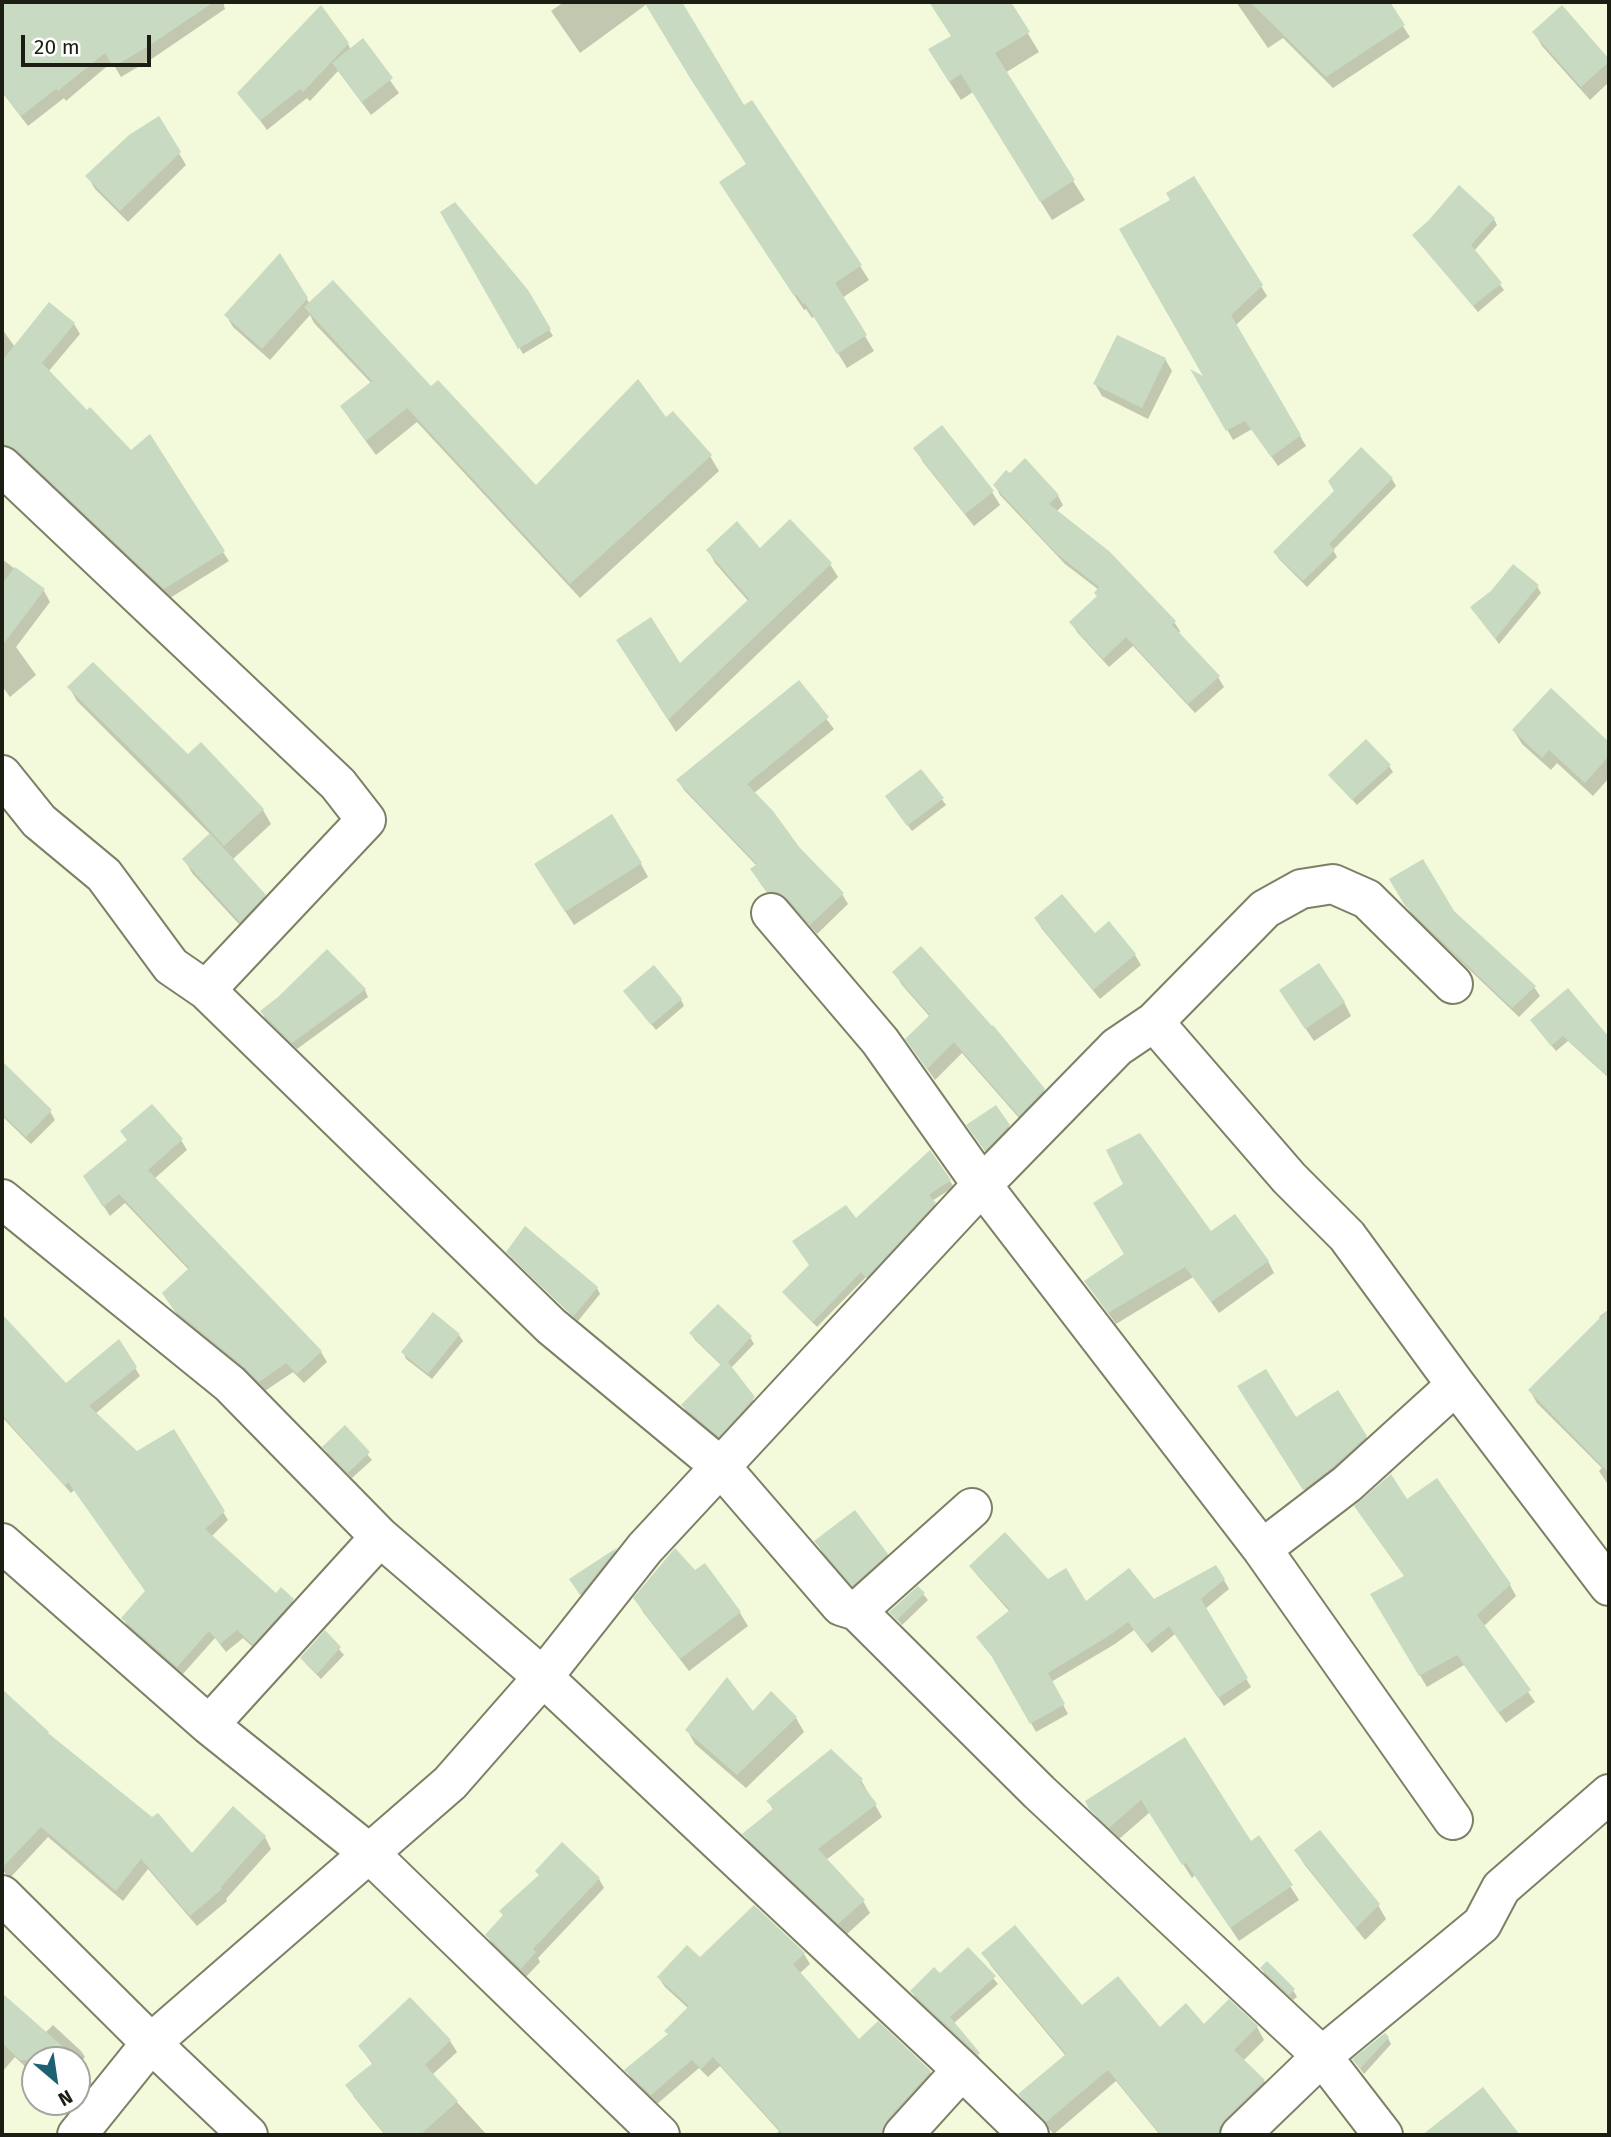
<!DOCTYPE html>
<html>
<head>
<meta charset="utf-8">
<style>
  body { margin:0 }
  #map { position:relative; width:1611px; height:2137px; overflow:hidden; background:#f3f9db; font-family:"Fira Sans",sans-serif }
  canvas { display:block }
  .frame { position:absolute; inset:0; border:4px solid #1c1e14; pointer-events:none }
  .north { position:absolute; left:21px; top:2046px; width:70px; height:70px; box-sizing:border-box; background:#fff; border:2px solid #a4a5a1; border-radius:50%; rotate:151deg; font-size:19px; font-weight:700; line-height:28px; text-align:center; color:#1c1e14 }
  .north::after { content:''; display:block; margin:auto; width:24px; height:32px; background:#1b6172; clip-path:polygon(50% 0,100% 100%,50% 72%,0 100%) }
  .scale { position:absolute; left:21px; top:35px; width:130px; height:32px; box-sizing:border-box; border:4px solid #1c1e14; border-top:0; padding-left:9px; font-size:21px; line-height:24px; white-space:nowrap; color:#1c1e14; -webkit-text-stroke:5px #fff; paint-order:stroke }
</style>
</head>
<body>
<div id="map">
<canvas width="1611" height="2137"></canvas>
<div class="frame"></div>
<div class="north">N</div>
<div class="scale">20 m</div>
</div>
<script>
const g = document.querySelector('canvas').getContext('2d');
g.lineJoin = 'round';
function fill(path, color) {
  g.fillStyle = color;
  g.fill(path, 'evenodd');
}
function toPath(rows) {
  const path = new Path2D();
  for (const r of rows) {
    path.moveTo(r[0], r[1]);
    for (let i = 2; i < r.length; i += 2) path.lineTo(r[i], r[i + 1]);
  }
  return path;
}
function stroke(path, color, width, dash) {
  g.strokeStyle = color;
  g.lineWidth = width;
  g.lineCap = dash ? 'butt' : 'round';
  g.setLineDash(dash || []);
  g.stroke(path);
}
fill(toPath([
  [53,2,223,2,225,9,153,58,121,77,112,62,66,101,64,98,28,126,2,92,2,26,9,38],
  [564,2,680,2,743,108,860,266,869,280,842,298,874,351,847,368,815,316,812,318,806,309,804,310,730,198,747,165,647,4,580,53,551,11],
  [931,2,1009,2,1039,52,1005,73,1085,200,1052,220,973,92,961,100,941,69,952,37],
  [1236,2,1314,2,1335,33,1382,2,1387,2,1410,37,1333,88,1283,38,1268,48],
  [1562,8,1609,62,1609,82,1590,100,1542,46,1534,32],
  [362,41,399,93,371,115,338,71,310,101,307,98,267,130,240,93,348,44,351,50],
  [158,118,186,165,128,222,95,189,88,177],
  [442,213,526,291,553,336,523,354],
  [1494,219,1497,225,1474,251,1504,290,1478,312,1418,241,1430,222],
  [1122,229,1261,286,1267,296,1236,325,1306,446,1278,466,1252,429,1233,440,1195,373,1208,380],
  [280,256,310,304,431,388,536,488,665,420,710,456,719,471,580,598,417,422,376,455,351,421,342,406,372,384,314,323,310,315,270,360,233,327,226,315],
  [74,324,80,334,48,372,223,552,229,561,170,598,24,460,13,454,2,455,2,431,19,411,2,386,2,329,15,347],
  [1165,359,1172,371,1148,419,1102,396,1095,384],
  [915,448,992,492,1000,505,974,526,923,462],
  [1361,450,1392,479,1396,486,1333,550,1337,557,1307,587,1279,559,1275,553,1336,491],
  [995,485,1058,496,1063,505,1056,512,1174,622,1180,631,1178,634,1218,677,1224,687,1195,713,1133,646,1109,667,1077,632,1071,622,1098,598,1099,590,1065,564,1000,495],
  [708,550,760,550,830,564,838,577,676,732,626,654,679,665,749,602,715,563],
  [2,559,44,591,50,602,16,647,36,675,10,697,2,686],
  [1537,586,1541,593,1499,644,1476,613],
  [799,683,834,729,754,793,799,849,842,894,848,904,817,934,795,909,785,902,774,902,758,880,757,866,684,790,678,780],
  [69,687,188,757,263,810,271,824,232,860,264,896,272,909,249,935,192,873,184,859,211,835,77,701],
  [1551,691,1609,744,1609,778,1593,796,1557,763,1551,770,1522,744,1514,731],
  [1389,766,1393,772,1357,805,1330,776],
  [921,771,946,805,912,831,891,803],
  [641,864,648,877,574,925,544,878],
  [1391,880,1453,912,1534,987,1540,996,1519,1017,1412,915],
  [1036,919,1095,935,1135,955,1141,965,1100,999,1042,929],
  [327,952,365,990,368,997,297,1049,265,1018,262,1012,280,999],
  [894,972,1044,1090,1051,1103,1027,1127,962,1053,935,1080,915,1052,930,1017,902,985],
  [1568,990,1609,1040,1609,1078,1568,1041,1556,1051,1536,1027],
  [629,997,681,1000,684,1006,656,1030],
  [1344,1002,1351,1016,1314,1041,1289,1004],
  [2,1064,50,1111,55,1120,31,1144,2,1116],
  [1008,1126,1012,1133,989,1156,972,1132],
  [122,1132,181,1140,187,1150,154,1179,321,1352,327,1362,304,1383,293,1372,265,1391,252,1377,181,1320,170,1304,189,1270,125,1203,110,1216,91,1187,128,1141],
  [950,1181,954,1187,932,1201,938,1210,871,1283,866,1277,817,1327,788,1298,784,1292,856,1221],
  [1211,1234,1268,1261,1274,1273,1219,1313,1193,1277,1116,1324,1086,1282],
  [508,1252,597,1288,600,1294,578,1321,512,1258],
  [1609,1309,1609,1396,1599,1406,1609,1416,1609,1486,1599,1471,1602,1468,1537,1403,1530,1391,1601,1320,1599,1317],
  [7,1323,66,1386,119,1341,140,1376,95,1414,137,1453,174,1431,228,1520,211,1537,276,1595,292,1600,297,1609,258,1652,243,1638,226,1652,215,1638,182,1675,128,1627,123,1618,147,1592,74,1490,71,1493,2,1417,2,1328],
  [691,1334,750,1337,754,1344,730,1369,757,1405,723,1442,687,1412,683,1406,722,1366,695,1340],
  [459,1335,463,1341,432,1379,406,1359,403,1352],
  [1252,1407,1366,1437,1378,1458,1317,1509],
  [345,1428,372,1460,352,1478,328,1454,325,1447],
  [1406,1502,1510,1585,1516,1596,1483,1627,1535,1702,1506,1723,1464,1665,1427,1687,1372,1595,1406,1577],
  [816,1541,887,1555,895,1568,861,1598,824,1555],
  [617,1550,624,1562,589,1607,571,1580],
  [971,1567,1048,1581,1085,1603,1153,1602,1224,1580,1229,1589,1205,1609,1251,1687,1224,1706,1175,1634,1152,1653,1134,1630,1115,1644,1051,1682,1068,1714,1036,1732,999,1666,978,1637,1010,1612,977,1575],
  [918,1588,928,1600,902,1625,891,1612],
  [635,1598,740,1613,748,1626,689,1671,643,1612],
  [325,1633,344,1655,321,1679,306,1664,302,1658],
  [2,1692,47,1733,191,1856,265,1837,271,1849,226,1899,227,1901,197,1926,148,1869,123,1901,48,1837,10,1878,2,1870],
  [753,1714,796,1718,804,1732,746,1788,695,1744,687,1730],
  [1184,1740,1251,1843,1259,1838,1299,1900,1239,1941,1195,1875,1192,1878,1150,1812,1118,1840,1100,1823,1087,1801],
  [861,1780,882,1817,826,1860,863,1901,870,1913,846,1935,751,1846,744,1834,774,1811,768,1801],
  [1296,1851,1378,1905,1386,1919,1365,1940,1304,1864],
  [599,1879,604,1888,538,1958,540,1962,526,1977,492,1944,487,1935,504,1916],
  [754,1907,804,1954,810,1964,799,1974,859,2042,878,2024,930,2072,936,2082,889,2135,775,2135,779,2131,720,2066,708,2077,699,2068,657,2104,632,2080,626,2070,669,2035,666,2031,689,2009,665,1987,659,1978,700,1959],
  [968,1949,998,1984,953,2024,981,2059,915,1997,912,1991,940,1976],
  [984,1954,1082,2007,1159,2029,1204,2026,1257,2027,1264,2040,1243,2061,1264,2081,1271,2094,1230,2135,1160,2135,1116,2081,1054,2134,1027,2107,1020,2094,1066,2056,991,1966],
  [1262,1968,1293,1990,1297,1997,1293,2000,1265,1975],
  [410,1999,450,2041,457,2052,432,2075,487,2135,385,2135,354,2097,348,2085,373,2065,360,2047],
  [10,2003,45,2033,53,2025,81,2051,85,2057,77,2065,77,2060,35,2060,35,2076,15,2057,2,2072,2,2013],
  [1388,2038,1391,2044,1364,2074,1358,2066]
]), '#0003');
fill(toPath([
  [2,2,214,2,147,47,113,67,105,53,58,91,56,89,21,116,2,91],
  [644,2,682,2,744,105,752,100,862,265,835,283,867,335,837,354,805,303,803,304,797,295,794,296,719,182,746,164,690,78],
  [929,2,1011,2,1030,32,995,53,1075,180,1040,202,961,74,949,82,928,49,951,36],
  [1250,2,1390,2,1405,25,1326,77],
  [321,5,349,43,303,92,300,89,260,121,237,93],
  [1562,5,1609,59,1609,62,1581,87,1532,32],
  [363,38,393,78,362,102,332,63],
  [159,116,181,152,120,211,85,176,129,135],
  [1194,176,1263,285,1231,315,1301,435,1271,457,1245,421,1226,431,1190,369,1203,376,1119,229,1170,200,1166,193],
  [1459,185,1495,218,1471,245,1502,283,1473,306,1412,235,1428,221],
  [455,202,528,290,551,329,518,349,440,212],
  [280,253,308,298,262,349,224,315],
  [333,280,431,386,438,380,536,485,638,379,666,417,673,411,712,455,570,584,407,408,366,441,340,406,372,381,304,307],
  [49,302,75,323,42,363,87,410,90,407,131,450,150,434,225,551,164,589,17,450,8,445,2,445,2,361],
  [1117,335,1166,358,1142,408,1093,384],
  [942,425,994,491,965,514,913,448],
  [1361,447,1393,478,1329,544,1335,550,1303,581,1273,552,1334,491,1328,481],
  [1025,458,1059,495,1049,504,1109,551,1176,621,1172,625,1220,676,1188,704,1126,637,1103,659,1069,622,1097,596,1094,593,1099,587,1057,554,993,485,1006,470,1010,473],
  [790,519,832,563,668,720,616,640,651,617,680,663,749,599,706,550,737,521,760,548],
  [1513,564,1539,585,1495,639,1470,607,1491,591],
  [15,567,45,589,2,646,2,584],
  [93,662,188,754,201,742,264,809,224,846,182,800,67,687],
  [799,680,829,717,747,784,773,811,800,848,844,893,810,925,787,898,778,892,767,892,750,869,757,864,676,780],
  [1551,688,1609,742,1609,756,1585,783,1549,750,1542,758,1512,730],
  [1366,739,1391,765,1352,800,1328,775],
  [921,769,944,798,907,826,885,796],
  [612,814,642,863,565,912,534,864],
  [210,833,266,895,240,922,182,859],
  [1423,859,1454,911,1536,986,1512,1008,1405,906,1389,879],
  [1062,894,1095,933,1109,921,1136,954,1093,990,1034,918],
  [921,946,992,1026,993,1025,1045,1089,1019,1116,954,1042,927,1069,905,1039,930,1015,892,972],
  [327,949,366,989,292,1043,260,1011,278,997],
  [1319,963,1345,1002,1305,1029,1279,990],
  [654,965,682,999,651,1025,623,991],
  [1568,988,1609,1037,1609,1077,1563,1036,1551,1046,1530,1020],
  [2,1061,52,1110,26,1137,2,1114],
  [152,1104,183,1139,148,1170,322,1351,297,1374,286,1363,259,1382,244,1367,173,1309,162,1293,189,1268,119,1194,103,1207,83,1176,127,1140,120,1131],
  [996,1105,1010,1125,985,1151,966,1125],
  [1140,1133,1211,1231,1235,1214,1269,1261,1211,1302,1185,1267,1108,1313,1084,1281,1124,1254,1093,1203,1123,1184,1106,1150],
  [930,1150,951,1180,929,1195,936,1203,866,1278,861,1272,813,1322,782,1292,809,1265,792,1241,846,1205,856,1218],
  [525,1226,598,1287,574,1316,506,1252],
  [718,1304,752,1336,728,1362,755,1397,719,1437,681,1405,721,1364,689,1333],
  [1609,1309,1609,1473,1528,1390],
  [433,1312,460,1334,428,1374,401,1352],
  [2,1314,66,1383,119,1339,137,1367,89,1406,137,1451,174,1429,225,1511,205,1529,276,1593,281,1587,294,1599,253,1645,237,1630,220,1644,209,1631,177,1667,121,1618,145,1591,68,1482,65,1486,2,1415],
  [1266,1369,1296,1417,1338,1390,1367,1436,1333,1467,1303,1490,1237,1386],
  [345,1425,370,1452,348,1473,322,1447],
  [1391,1474,1407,1499,1437,1478,1511,1584,1477,1615,1531,1690,1498,1713,1457,1655,1419,1676,1370,1594,1404,1576,1354,1506],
  [855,1510,888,1554,852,1586,814,1541],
  [1005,1532,1048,1579,1066,1568,1086,1601,1129,1568,1154,1599,1216,1565,1225,1579,1201,1599,1248,1678,1218,1698,1169,1626,1146,1645,1128,1622,1110,1635,1048,1673,1065,1704,1030,1724,992,1657,976,1637,1010,1610,969,1566],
  [618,1547,580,1595,569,1579],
  [675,1548,695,1570,705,1563,741,1612,680,1659,633,1598],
  [918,1586,925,1593,897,1620,889,1612],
  [325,1630,341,1647,317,1674,300,1658],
  [727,1677,753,1711,771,1691,797,1717,737,1775,685,1730],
  [2,1689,49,1732,48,1733,152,1817,158,1813,192,1853,233,1806,266,1836,221,1887,222,1889,190,1916,141,1859,116,1891,41,1827,2,1868],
  [1185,1737,1251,1841,1259,1835,1293,1885,1230,1928,1186,1863,1182,1865,1141,1800,1109,1828,1089,1809,1085,1801],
  [831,1749,863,1779,860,1782,877,1804,818,1849,865,1900,838,1924,742,1834,774,1808,766,1801],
  [1320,1830,1380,1904,1356,1928,1294,1850],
  [562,1842,600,1878,533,1949,536,1952,521,1969,485,1935,503,1915,499,1911,539,1875,535,1871],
  [754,1905,805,1953,793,1964,859,2039,878,2021,931,2071,887,2120,882,2130,882,2135,784,2135,713,2057,701,2069,692,2060,651,2095,624,2070,668,2034,664,2031,689,2006,657,1977,687,1945,700,1957],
  [1015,1925,1082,2005,1118,1976,1160,2027,1186,2003,1204,2024,1229,1999,1258,2026,1234,2050,1265,2080,1225,2119,1219,2128,1219,2135,1161,2135,1108,2070,1046,2122,1018,2094,1066,2054,981,1953],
  [968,1947,996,1976,950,2017,980,2053,978,2055,910,1991,934,1967,940,1973],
  [1267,1961,1295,1989,1289,1995,1260,1968],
  [2,1993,78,2060,20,2060,2,2043],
  [410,1997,451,2040,425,2065,458,2101,420,2135,386,2135,345,2085,373,2063,358,2046],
  [1385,2033,1389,2037,1360,2069,1352,2059],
  [1483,2087,1520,2135,1422,2135]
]), '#c8dac1');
const minor = toPath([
  [2,466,338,784,366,820,206,990],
  [2,775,39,821,104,875,171,966,206,990,551,1326,721,1467,841,1606,857,1611,1039,1792,1322,2056,1383,2135],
  [771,913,880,1041,982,1185,1262,1549,1453,1820],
  [1154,1022,1289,1178,1347,1236,1456,1385,1609,1586],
  [2,1199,230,1384,380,1537,543,1677,962,2070,1029,2135],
  [2,1543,209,1725,369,1853,660,2135],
  [1262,1549,1347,1484,1456,1385],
  [857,1611,972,1508],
  [209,1725,380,1537],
  [2,1895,151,2043,248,2135],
  [77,2135,151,2043,450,1783,543,1677,645,1548,982,1185,1117,1047,1154,1022,1265,909,1301,889,1333,884,1367,899,1453,984],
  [903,2135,962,2070],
  [1240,2135,1322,2056,1482,1924,1501,1888,1609,1794]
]);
stroke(minor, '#7c8066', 42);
stroke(minor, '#fff', 38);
</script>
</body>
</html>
